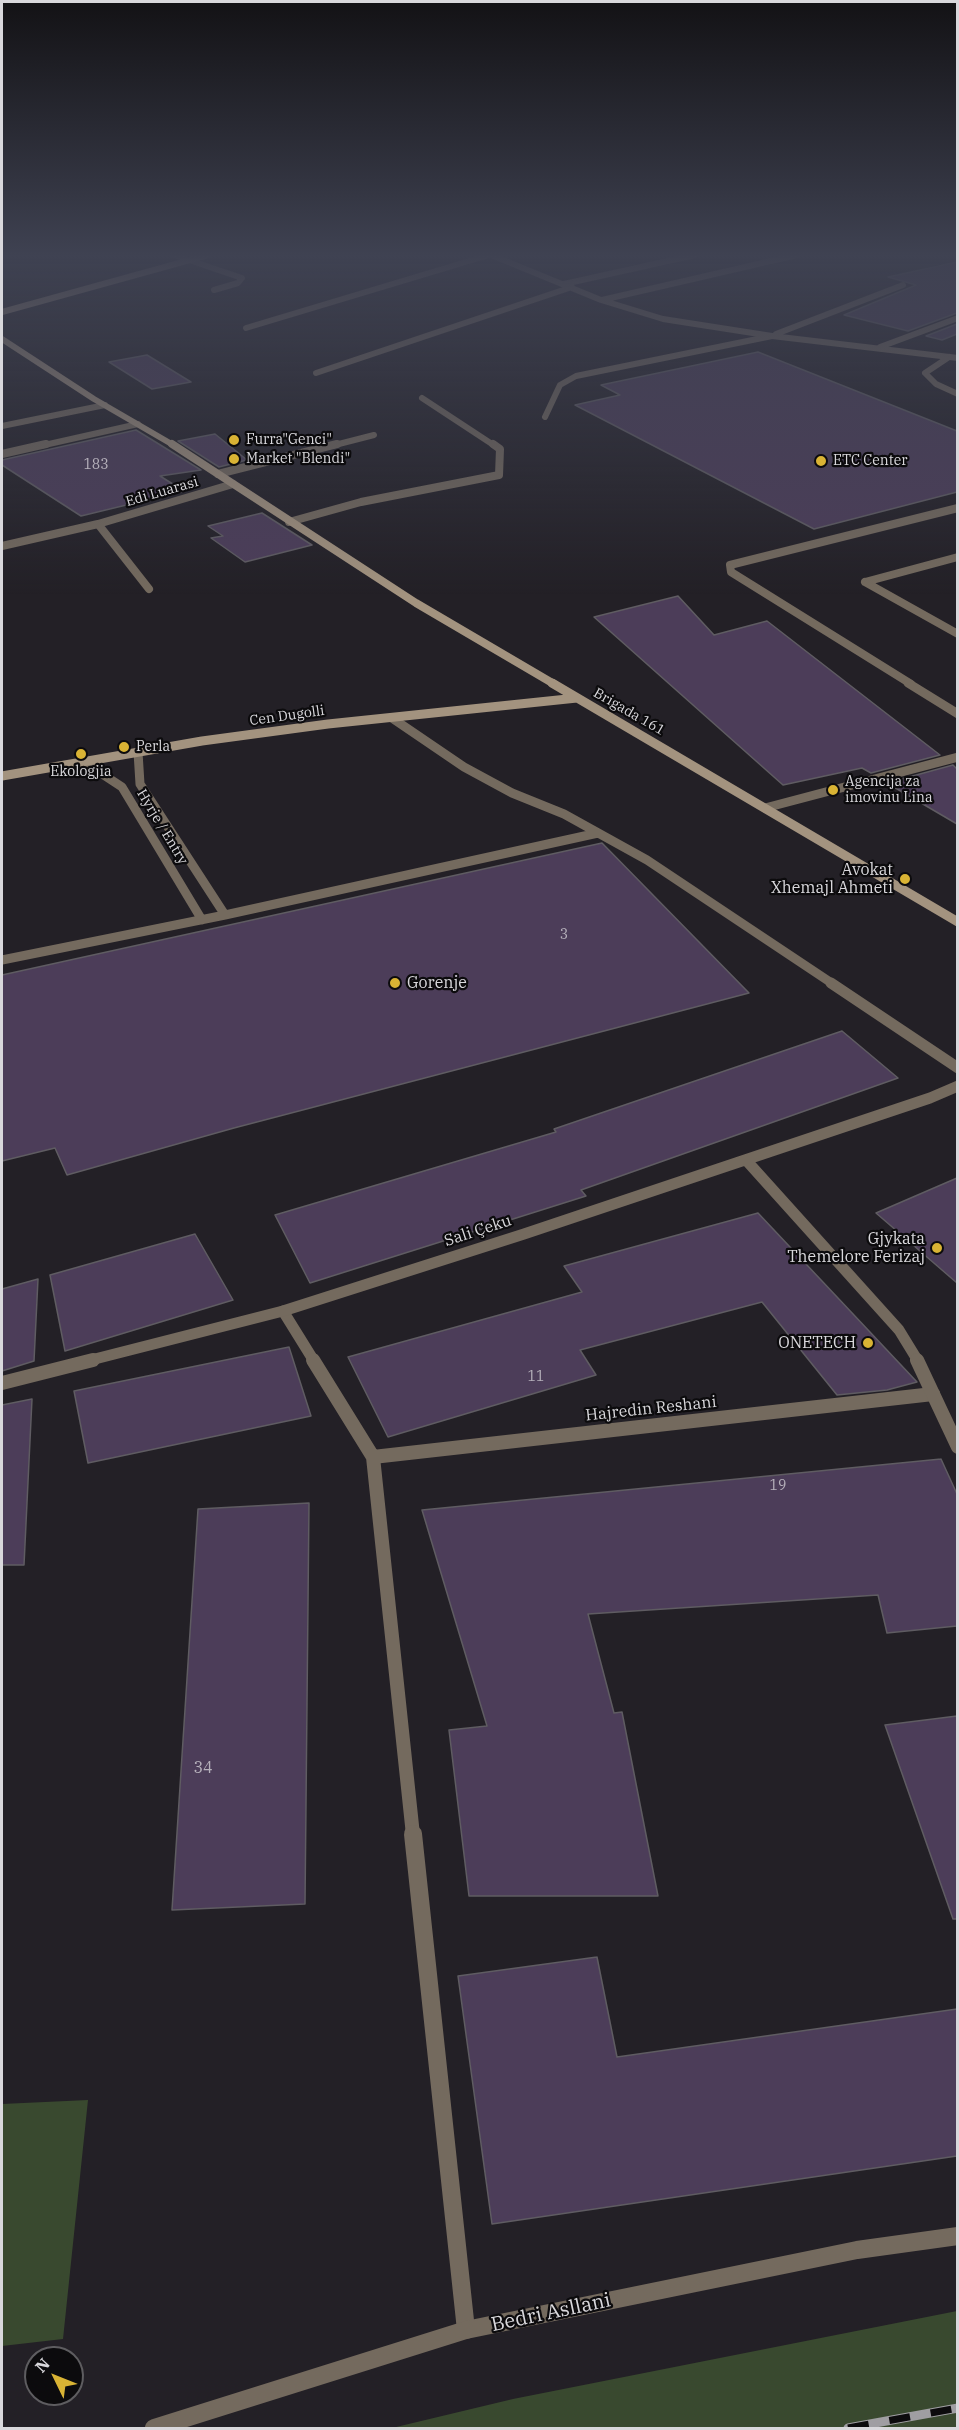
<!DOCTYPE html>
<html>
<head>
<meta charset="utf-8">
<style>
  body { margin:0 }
  #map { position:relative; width:959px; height:2430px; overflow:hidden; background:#232026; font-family:"IBM Plex Serif",serif }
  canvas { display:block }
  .frame { position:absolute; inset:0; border:3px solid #d9d8dc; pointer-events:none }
  .north { position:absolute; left:24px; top:2346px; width:60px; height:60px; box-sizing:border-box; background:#0c0b0d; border:2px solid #5e5d60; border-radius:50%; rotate:313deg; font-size:16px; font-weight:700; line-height:24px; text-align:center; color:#d9d8dc }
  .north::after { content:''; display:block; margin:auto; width:21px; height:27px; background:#d9b334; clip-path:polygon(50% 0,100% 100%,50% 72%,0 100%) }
</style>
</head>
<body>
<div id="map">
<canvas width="959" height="2430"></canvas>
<div class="frame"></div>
<div class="north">N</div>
</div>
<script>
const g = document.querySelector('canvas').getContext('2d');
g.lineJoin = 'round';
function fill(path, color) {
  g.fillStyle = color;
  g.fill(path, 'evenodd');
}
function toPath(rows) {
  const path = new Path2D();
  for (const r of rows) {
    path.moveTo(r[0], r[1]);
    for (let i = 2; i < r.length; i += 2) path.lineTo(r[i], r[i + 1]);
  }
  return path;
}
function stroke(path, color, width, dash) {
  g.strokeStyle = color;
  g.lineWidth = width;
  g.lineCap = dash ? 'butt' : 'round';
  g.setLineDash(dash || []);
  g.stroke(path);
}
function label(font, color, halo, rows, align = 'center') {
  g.font = font + ' "IBM Plex Serif",serif';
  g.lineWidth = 4.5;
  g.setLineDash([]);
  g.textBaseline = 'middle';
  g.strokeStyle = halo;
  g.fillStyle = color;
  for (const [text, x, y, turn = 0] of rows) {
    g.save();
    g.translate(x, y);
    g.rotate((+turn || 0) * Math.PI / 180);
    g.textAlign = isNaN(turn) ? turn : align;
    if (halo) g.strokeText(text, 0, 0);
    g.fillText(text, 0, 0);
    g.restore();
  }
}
fill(toPath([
  [88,2100,63,2339,2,2346,2,2104],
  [957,2311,957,2428,392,2428,513,2399]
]), '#39492f');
const building = toPath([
  [957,262,957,313,908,331,844,315,916,285,888,277,957,262],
  [957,324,957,334,942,340,926,336,957,324],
  [758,352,957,431,957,492,814,529,575,405,620,395,601,385,758,352],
  [147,355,191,382,152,389,109,362,147,355],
  [136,430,201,470,160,476,184,491,81,516,2,465,2,460,136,430],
  [215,434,247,460,219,467,178,441,215,434],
  [262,513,312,545,245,562,211,538,223,536,208,526,262,513],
  [678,596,714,635,767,621,940,755,871,773,862,768,783,785,594,617,678,596],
  [953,765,957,769,957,824,887,783,953,765],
  [602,843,749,993,234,1128,67,1175,55,1148,2,1161,2,975,602,843],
  [842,1031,898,1078,581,1190,586,1196,310,1283,275,1215,556,1132,554,1129,842,1031],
  [957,1178,957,1283,876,1213,957,1178],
  [758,1213,917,1382,887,1390,837,1395,762,1302,580,1350,596,1375,388,1437,348,1357,582,1292,564,1266,758,1213],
  [195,1234,233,1300,65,1351,50,1275,195,1234],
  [38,1279,34,1361,2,1371,2,1289,38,1279],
  [289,1347,311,1416,88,1463,74,1391,289,1347],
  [32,1399,24,1565,2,1565,2,1405,32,1399],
  [941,1459,957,1494,957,1626,887,1633,878,1595,588,1614,614,1713,622,1712,658,1896,469,1896,449,1730,487,1726,422,1510,941,1459],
  [309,1503,305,1904,172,1910,198,1509,309,1503],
  [957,1716,957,1919,953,1919,885,1725,957,1716],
  [597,1957,617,2057,957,2009,957,2156,492,2224,458,1976,597,1957]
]);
fill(building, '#4c3d59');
stroke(building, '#5f5c62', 1.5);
stroke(toPath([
  [949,357,925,373,936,384,958,394],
  [545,417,560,385,576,376,772,336],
  [2,426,105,405],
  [40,446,138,424]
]), '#746a5e', 6);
stroke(toPath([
  [2,454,46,444],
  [865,582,958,634],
  [865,582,958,557],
  [911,684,731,572,730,565,958,508]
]), '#746a5e', 8);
stroke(toPath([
  [908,683,958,714],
  [392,718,464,767,512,793,564,814,647,860,833,984],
  [138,752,140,784,225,915],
  [84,762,122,787,202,920],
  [765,808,958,757],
  [2,960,225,915,598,833]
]), '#746a5e', 9);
stroke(toPath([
  [831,983,958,1068],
  [283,1311,314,1361]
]), '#746a5e', 11);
stroke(toPath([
  [313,1360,373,1457,413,1835],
  [373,1457,933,1394]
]), '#746a5e', 14);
stroke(toPath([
  [413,1834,466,2330]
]), '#746a5e', 18);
stroke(toPath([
  [174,255,242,278,238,283,214,290],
  [491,255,601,300,663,319,772,336,958,358],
  [564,284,695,255],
  [602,300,797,255],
  [246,328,489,255],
  [776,334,903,285],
  [880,347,958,318],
  [316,373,572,287],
  [422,398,495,446],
  [331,446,374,435]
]), '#746a5e', 6);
stroke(toPath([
  [218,474,337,444],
  [289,522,361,502,499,475,500,449,493,444],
  [2,546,98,524],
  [149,589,98,524,233,484]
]), '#746a5e', 8);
stroke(toPath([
  [746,1160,899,1330,918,1361],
  [87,1361,283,1311,524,1234,930,1098,958,1086]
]), '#746a5e', 11);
stroke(toPath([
  [917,1360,958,1447],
  [2,1383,93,1360]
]), '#746a5e', 14);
stroke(toPath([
  [154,2428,466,2330,857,2250,958,2236]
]), '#746a5e', 18);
stroke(toPath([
  [2,312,208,255],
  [2,339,94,399,175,446]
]), '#a3937f', 6);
stroke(toPath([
  [172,444,416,603,554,684]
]), '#a3937f', 8);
stroke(toPath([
  [552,683,958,922],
  [2,776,202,741,328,724,577,698]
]), '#a3937f', 9);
const rail = toPath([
  [848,2428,958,2408]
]);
stroke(rail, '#9f9ea2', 9);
stroke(rail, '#0c0b0d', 7, [21]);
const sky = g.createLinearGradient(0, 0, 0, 595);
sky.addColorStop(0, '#131215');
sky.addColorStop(0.43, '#3f4252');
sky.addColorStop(1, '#3f425200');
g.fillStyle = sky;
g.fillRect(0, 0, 959, 595);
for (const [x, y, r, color] of [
  [234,440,6,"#d9b334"],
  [234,459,6,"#d9b334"],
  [821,461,6,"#d9b334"],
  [124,747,6,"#d9b334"],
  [81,754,6,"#d9b334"],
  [833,790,6,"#d9b334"],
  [905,879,6,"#d9b334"],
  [395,983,6,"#d9b334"],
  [937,1248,6,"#d9b334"],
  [868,1343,6,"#d9b334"]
]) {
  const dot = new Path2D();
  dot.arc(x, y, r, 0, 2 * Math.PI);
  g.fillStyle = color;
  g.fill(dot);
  stroke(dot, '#0c0b0d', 2);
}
label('14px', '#d9d8dc', '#0c0b0d', [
  ["Furra\"Genci\"",246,440],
  ["Market \"Blendi\"",246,459],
  ["ETC Center",833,461],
  ["Perla",136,747],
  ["Ekologjia",81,772,"center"],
  ["Agencija za",845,782],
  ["imovinu Lina",845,798]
], 'left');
label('14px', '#b6b1bb', null, [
  ["183",96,465],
  ["3",564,935],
  ["11",536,1377],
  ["19",778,1486]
]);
label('14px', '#d9d8dc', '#0c0b0d', [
  ["Edi Luarasi",162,492,-16],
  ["Brigada 161",629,712,30],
  ["Cen Dugolli",287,716,-8],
  ["Hyrje / Entry",162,827,59]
]);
label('16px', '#d9d8dc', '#0c0b0d', [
  ["Avokat",893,870],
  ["Xhemajl Ahmeti",893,888],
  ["Gorenje",407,983,"left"],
  ["Gjykata",925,1239],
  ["Themelore Ferizaj",925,1257],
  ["ONETECH",856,1343]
], 'right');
label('16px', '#d9d8dc', '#0c0b0d', [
  ["Sali Çeku",478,1231,-18],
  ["Hajredin Reshani",651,1409,-6]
]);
label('16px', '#b6b1bb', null, [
  ["34",203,1768]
]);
label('20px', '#d9d8dc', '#0c0b0d', [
  ["Bedri Asllani",551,2313,-12]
]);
</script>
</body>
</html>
